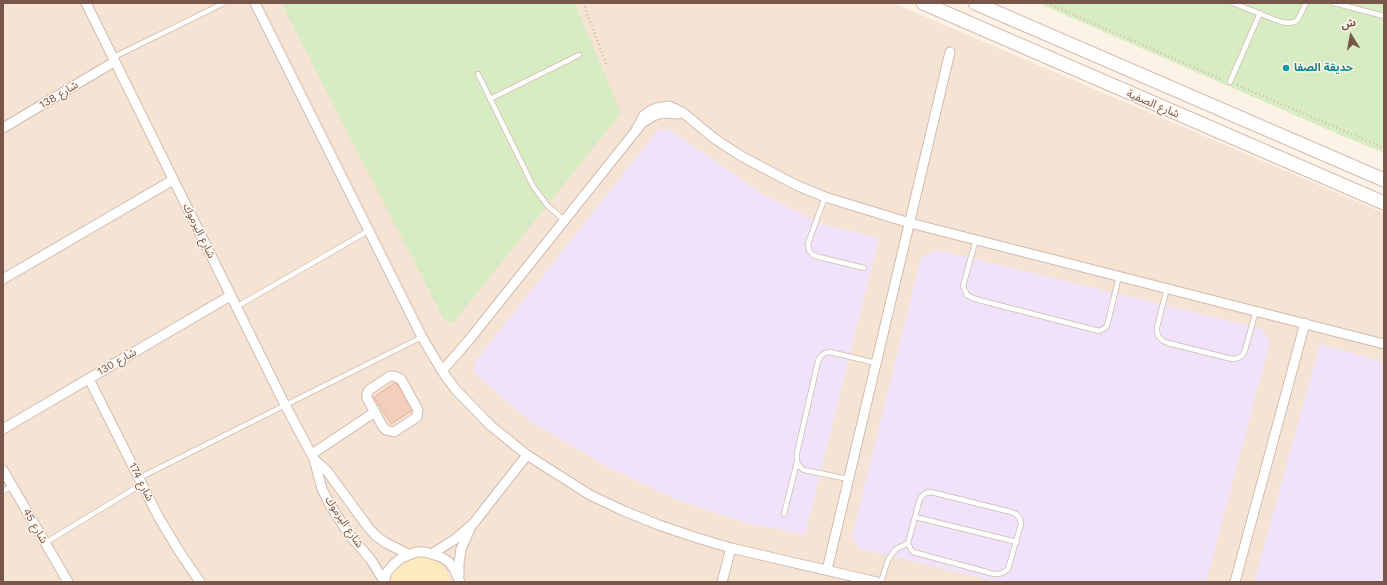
<!DOCTYPE html>
<html>
<head>
<meta charset="utf-8">
<style>
  body { margin:0 }
  #map { position:relative; width:1387px; height:585px; overflow:hidden; background:#fdf2e6; font-family:"Work Sans","Noto Sans Arabic",sans-serif }
  canvas { display:block }
  .frame { position:absolute; inset:0; border:4px solid #785649; pointer-events:none }
  .north { position:absolute; left:1331px; top:16px; width:40px; height:40px; -webkit-text-stroke:3px #fff6ed; paint-order:stroke; rotate:349deg; font-size:11px; font-weight:700; line-height:16px; text-align:center; color:#785649 }
  .north::after { content:''; display:block; margin:auto; width:14px; height:18px; background:#785649; clip-path:polygon(50% 0,100% 100%,50% 72%,0 100%) }
</style>
</head>
<body>
<div id="map">
<canvas width="1387" height="585"></canvas>
<div class="frame"></div>
<div class="north">ش</div>
</div>
<script>
const g = document.querySelector('canvas').getContext('2d');
g.lineJoin = 'round';
function fill(path, color) {
  g.fillStyle = color;
  g.fill(path, 'evenodd');
}
function toPath(rows) {
  const path = new Path2D();
  for (const r of rows) {
    path.moveTo(r[0], r[1]);
    for (let i = 2; i < r.length; i += 2) path.lineTo(r[i], r[i + 1]);
  }
  return path;
}
function stroke(path, color, width, dash) {
  g.strokeStyle = color;
  g.lineWidth = width;
  g.lineCap = dash ? 'butt' : 'round';
  g.setLineDash(dash || []);
  g.stroke(path);
}
function label(font, color, halo, rows, align = 'center') {
  g.font = font + ' "Work Sans","Noto Sans Arabic",sans-serif';
  g.lineWidth = 3;
  g.setLineDash([]);
  g.textBaseline = 'middle';
  g.strokeStyle = halo;
  g.fillStyle = color;
  for (const [text, x, y, turn = 0] of rows) {
    g.save();
    g.translate(x, y);
    g.rotate((+turn || 0) * Math.PI / 180);
    g.textAlign = isNaN(turn) ? turn : align;
    if (halo) g.strokeText(text, 0, 0);
    g.fillText(text, 0, 0);
    g.restore();
  }
}
fill(toPath([
  [3,3,893,3,1384,213,1384,582,3,582]
]), '#f5e3d4');
fill(toPath([
  [669,129,761,193,821,224,879,238,805,535,743,522,677,500,604,465,530,421,474,373,475,362,658,130],
  [938,250,1262,329,1270,342,1206,582,998,582,860,549,852,537,921,257],
  [1320,344,1384,362,1384,582,1254,582]
]), '#efe2fa');
fill(toPath([
  [281,3,575,3,621,113,453,323,444,320],
  [1038,3,1384,3,1384,153,1338,134]
]), '#d7ecc3');
fill(toPath([
  [420,556,430,558,439,563,446,571,450,582,390,582,392,573,399,564,409,558]
]), '#fdebc0');
const building = toPath([
  [396,382,413,410,391,424,374,397,396,382]
]);
fill(building, '#f4cebc');
stroke(building, '#e7b39c', 1);
const service = toPath([
  [1233,3,1281,22,1288,23,1295,22,1298,19,1306,3],
  [1334,3,1384,16],
  [112,58,224,3],
  [478,74,533,186,547,205,564,220],
  [1230,82,1260,13],
  [490,99,579,55],
  [825,197,810,238,808,244,809,250,813,255,819,257,864,268],
  [976,239,963,286,967,295,975,299,1099,331,1103,329,1107,326,1108,322,1119,276],
  [1167,288,1157,327,1157,332,1159,337,1163,341,1168,343,1228,358,1233,359,1238,358,1243,355,1245,350,1256,311],
  [236,307,368,231],
  [139,478,422,337],
  [848,479,804,470,800,467,797,462,797,453,818,361,821,356,825,353,830,352,876,363],
  [3,491,12,486],
  [931,492,1011,512,1016,514,1020,519,1021,524,1008,569,1004,572,999,574,994,574,913,552,910,548,908,543,919,502,921,497,926,493,931,492],
  [784,514,797,462],
  [915,517,1017,542],
  [45,543,142,484],
  [881,582,888,560,892,554,896,549,908,543]
]);
const minor = toPath([
  [86,3,285,405,314,459,327,471,368,527,376,536,386,543,408,554],
  [255,3,422,337,442,371,456,390,490,425,527,455,590,495,624,511,659,525,694,537,731,548,877,582],
  [3,128,114,62],
  [636,130,644,115,650,111,656,108,669,106,682,112,715,139,741,156,796,185,825,197,910,223,1384,344],
  [3,279,173,180],
  [442,371,469,340,642,123,653,116,659,114,666,113,678,114],
  [390,376,394,376,401,379,418,410,417,417,394,432,386,430,383,427,367,398,367,394,369,390,390,376],
  [89,379,159,518,179,551,200,582],
  [3,429,230,296],
  [312,454,375,412],
  [314,459,322,489,329,503,348,533,371,560,384,581],
  [3,470,68,582],
  [433,553,454,540,473,524,527,455],
  [827,570,950,52],
  [459,576,459,563,461,549,470,529],
  [384,582,387,572,393,565,400,559,416,552,425,552,441,557,449,562,454,569,460,582],
  [722,582,731,548],
  [1235,582,1305,323]
]);
const secondary = toPath([
  [923,3,1384,203],
  [975,3,1384,180]
]);
stroke(service, '#d2bbae', 6);
stroke(minor, '#d2bbae', 11);
stroke(secondary, '#d5baab', 15);
stroke(toPath([
  [583,3,607,66],
  [1047,3,1223,80],
  [1237,85,1384,148]
]), '#d9b19f', 2, [1, 3]);
stroke(service, '#fff', 4.5);
stroke(minor, '#fff', 9);
stroke(secondary, '#fff', 13);
for (const [x, y, r, color] of [
  [1286,68,4,"#0f9aa8"]
]) {
  const dot = new Path2D();
  dot.arc(x, y, r, 0, 2 * Math.PI);
  g.fillStyle = color;
  g.fill(dot);
  stroke(dot, '#fff6ed', 1.5);
}
label('bold 11px', '#0d838f', '#fff6ed', [
  ["حديقة الصفا",1294,68]
], 'left');
label('11px', '#785649', '#fff6ed', [
  ["شارع 138",59,95,-31],
  ["شارع الصفية",1153,104,23],
  ["شارع اليرموك",199,231,64],
  ["شارع 130",117,362,-30],
  ["شارع 174",141,482,63],
  ["شارع اليرموك",344,522,56],
  ["شارع 45",35,526,60]
]);
</script>
</body>
</html>
